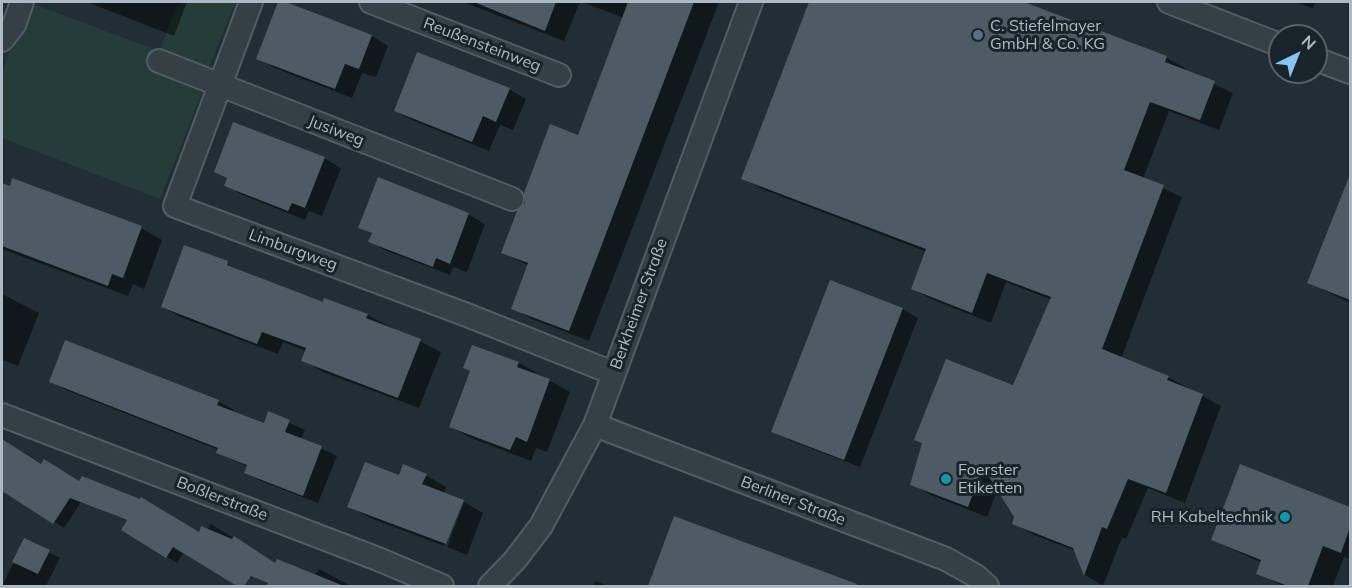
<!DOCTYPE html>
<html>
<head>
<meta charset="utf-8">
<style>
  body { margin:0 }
  #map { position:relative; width:1352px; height:588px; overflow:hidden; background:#212e35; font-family:Mulish,sans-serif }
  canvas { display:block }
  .frame { position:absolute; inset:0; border:3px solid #aebac3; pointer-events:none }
  .north { position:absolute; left:1268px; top:24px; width:60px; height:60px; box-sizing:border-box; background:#19242a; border:2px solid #556067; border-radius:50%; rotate:43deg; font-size:16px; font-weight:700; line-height:24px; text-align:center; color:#aebac3 }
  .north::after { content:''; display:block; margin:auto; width:21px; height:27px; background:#84c5f2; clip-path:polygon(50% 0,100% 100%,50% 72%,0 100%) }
</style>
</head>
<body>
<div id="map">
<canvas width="1352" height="588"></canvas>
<div class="frame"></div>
<div class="north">N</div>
</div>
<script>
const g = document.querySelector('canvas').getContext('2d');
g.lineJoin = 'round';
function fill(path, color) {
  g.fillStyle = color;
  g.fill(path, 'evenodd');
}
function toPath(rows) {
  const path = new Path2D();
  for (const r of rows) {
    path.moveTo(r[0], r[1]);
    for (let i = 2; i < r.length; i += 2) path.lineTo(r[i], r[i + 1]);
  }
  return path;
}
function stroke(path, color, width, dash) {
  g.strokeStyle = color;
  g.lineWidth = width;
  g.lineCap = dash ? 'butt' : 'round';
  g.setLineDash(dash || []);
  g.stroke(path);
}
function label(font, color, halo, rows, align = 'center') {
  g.font = font + ' Mulish,sans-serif';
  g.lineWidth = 6;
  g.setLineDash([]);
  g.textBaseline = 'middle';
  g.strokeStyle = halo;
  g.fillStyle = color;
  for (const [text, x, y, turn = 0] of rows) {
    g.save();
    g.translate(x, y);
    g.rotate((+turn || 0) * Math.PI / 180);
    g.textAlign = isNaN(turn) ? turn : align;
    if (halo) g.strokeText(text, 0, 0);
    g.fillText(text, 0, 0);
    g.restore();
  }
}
fill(toPath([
  [28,2,159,51,178,2,236,2,209,67,159,52,197,84,202,93,160,199,2,138,2,72]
]), '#263c38');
fill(toPath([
  [87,2,187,2,174,36],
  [280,2,372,36,388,46,376,77,362,73,352,98,275,68,258,58],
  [463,2,580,2,564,41],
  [582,2,719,2,589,341,532,319,513,308,529,266,502,252,578,137,624,18],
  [810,2,1020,2,1167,58,1185,68,1185,71,1233,93,1219,130,1169,111,1143,179,1182,197,1121,359,1168,377,1221,406,1185,503,1148,488,1126,539,1122,537,1103,586,1085,575,1076,551,1032,534,1014,523,1016,517,998,488,987,517,931,495,912,484,923,444,916,440,1014,387,1052,300,1006,282,991,323,931,299,913,289,927,252,762,189,743,178],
  [1294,2,1315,2,1313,8],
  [509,89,526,99,513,130,500,125,489,151,412,120,395,111],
  [324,158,341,168,322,216,309,211,305,220,243,195,226,186,228,179,216,172],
  [1350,178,1350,303,1309,283],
  [2,184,141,228,162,240,144,289,133,284,128,296,2,249],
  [468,214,485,224,467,272,453,267,450,275,387,251,370,242,373,235,360,227],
  [185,247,323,304,367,315,441,352,419,408,323,372,303,360,306,351,283,342,278,354,183,318,162,307],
  [2,294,39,313,18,366,2,360],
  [902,309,918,318,860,467,789,440,773,431],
  [473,347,519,363,570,392,547,452,536,448,531,461,471,438,451,427,472,372],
  [51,381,218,401,234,410,232,413,264,425,269,413,305,430,301,439,337,456,318,503,261,481,246,472,248,467,218,453,219,450,66,390],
  [9,446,42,466,80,483,189,544,177,563,123,530,128,521,81,502,64,528,2,489,2,458],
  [1241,466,1350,509,1350,559,1344,557,1333,586,1283,586,1258,573,1262,563,1212,540],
  [426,475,446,487,444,494,464,502,461,502,444,546,370,518,349,506,400,477],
  [464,502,483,513,467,555,447,547],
  [675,518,859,586,718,586,669,568],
  [211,524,276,565,315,575,319,569,351,586,276,586,268,584,203,535],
  [25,540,60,558,46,586,2,586],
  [595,581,609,586,592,586]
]), '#0007');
fill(toPath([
  [278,2,286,2,372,35,359,69,345,64,335,89,256,59],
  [474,2,556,2,545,31],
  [628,2,694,2,569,331,511,309,528,263,501,253,517,211,525,203,524,193,550,124,578,135],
  [809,2,1024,2,1167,56,1165,62,1215,81,1200,120,1150,102,1124,170,1164,185,1102,349,1169,376,1167,380,1203,394,1166,493,1128,479,1107,529,1102,527,1084,576,1073,548,1012,524,1014,517,983,467,968,507,910,485,922,443,914,440,946,359,1013,385,1051,297,987,273,972,313,911,289,926,249,741,179],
  [417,52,510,88,496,122,483,116,472,142,394,111],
  [233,122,325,157,305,208,292,203,288,211,224,186,227,178,214,172],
  [378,177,469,213,450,264,436,258,433,267,368,242,372,233,358,228],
  [1349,177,1350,178,1350,300,1307,283],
  [12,178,142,226,123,278,112,274,108,286,2,246,2,183,10,186],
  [184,245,228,261,227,265,323,302,324,298,368,314,366,318,421,339,398,398,301,361,306,348,262,332,257,344,161,307],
  [830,280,903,308,844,460,771,432],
  [65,340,219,400,217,405,264,423,268,411,290,420,285,432,322,446,303,496,244,473,247,465,216,453,218,448,49,382],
  [472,345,519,362,517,367,550,379,527,442,516,437,510,450,449,427,470,371,463,368],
  [2,439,41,464,44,459,79,481,82,476,140,499,141,497,199,532,201,526,232,539,234,536,275,563,277,559,344,586,266,586,268,583,251,576,244,586,237,586,173,547,166,558,121,530,127,520,70,498,53,524,2,491],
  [365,462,399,475,403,464,427,474,422,484,464,500,446,544,347,507],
  [1240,464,1350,507,1350,527,1341,553,1323,546,1308,586,1288,586,1256,574,1261,560,1211,540],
  [674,516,857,584,856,586,648,586],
  [24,538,50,550,38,574,12,562]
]), '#4c5b64');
const street = toPath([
  [251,2,175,206,467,315,613,373],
  [371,2,559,75],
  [1169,2,1280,45],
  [2,40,14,25,22,2],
  [1316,59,1350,72],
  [159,61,512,199],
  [2,415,378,559,442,586],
  [595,425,946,559,976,576,987,586],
  [490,586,515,560,541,526,595,425,751,2]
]);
stroke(street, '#515d64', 26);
stroke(street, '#343f46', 22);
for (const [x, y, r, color] of [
  [978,35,6,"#5c6f8a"],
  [946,479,6,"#0f9aa8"],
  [1285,517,6,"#0f9aa8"]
]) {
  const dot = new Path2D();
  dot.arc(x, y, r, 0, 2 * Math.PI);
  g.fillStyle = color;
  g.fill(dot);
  stroke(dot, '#19242a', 2);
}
label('16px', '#aebac3', '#19242a', [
  ["C. Stiefelmayer",990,26],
  ["GmbH & Co. KG",990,44],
  ["Foerster",958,470],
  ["Etiketten",958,488],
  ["RH Kabeltechnik",1273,517,"right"]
], 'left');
label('16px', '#aebac3', '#19242a', [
  ["Reußensteinweg",482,45,21],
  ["Jusiweg",336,131,21],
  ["Limburgweg",293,250,20],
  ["Berkheimer Straße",639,304,-70],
  ["Boßlerstraße",222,499,21],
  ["Berliner Straße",793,501,21]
]);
</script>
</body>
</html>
